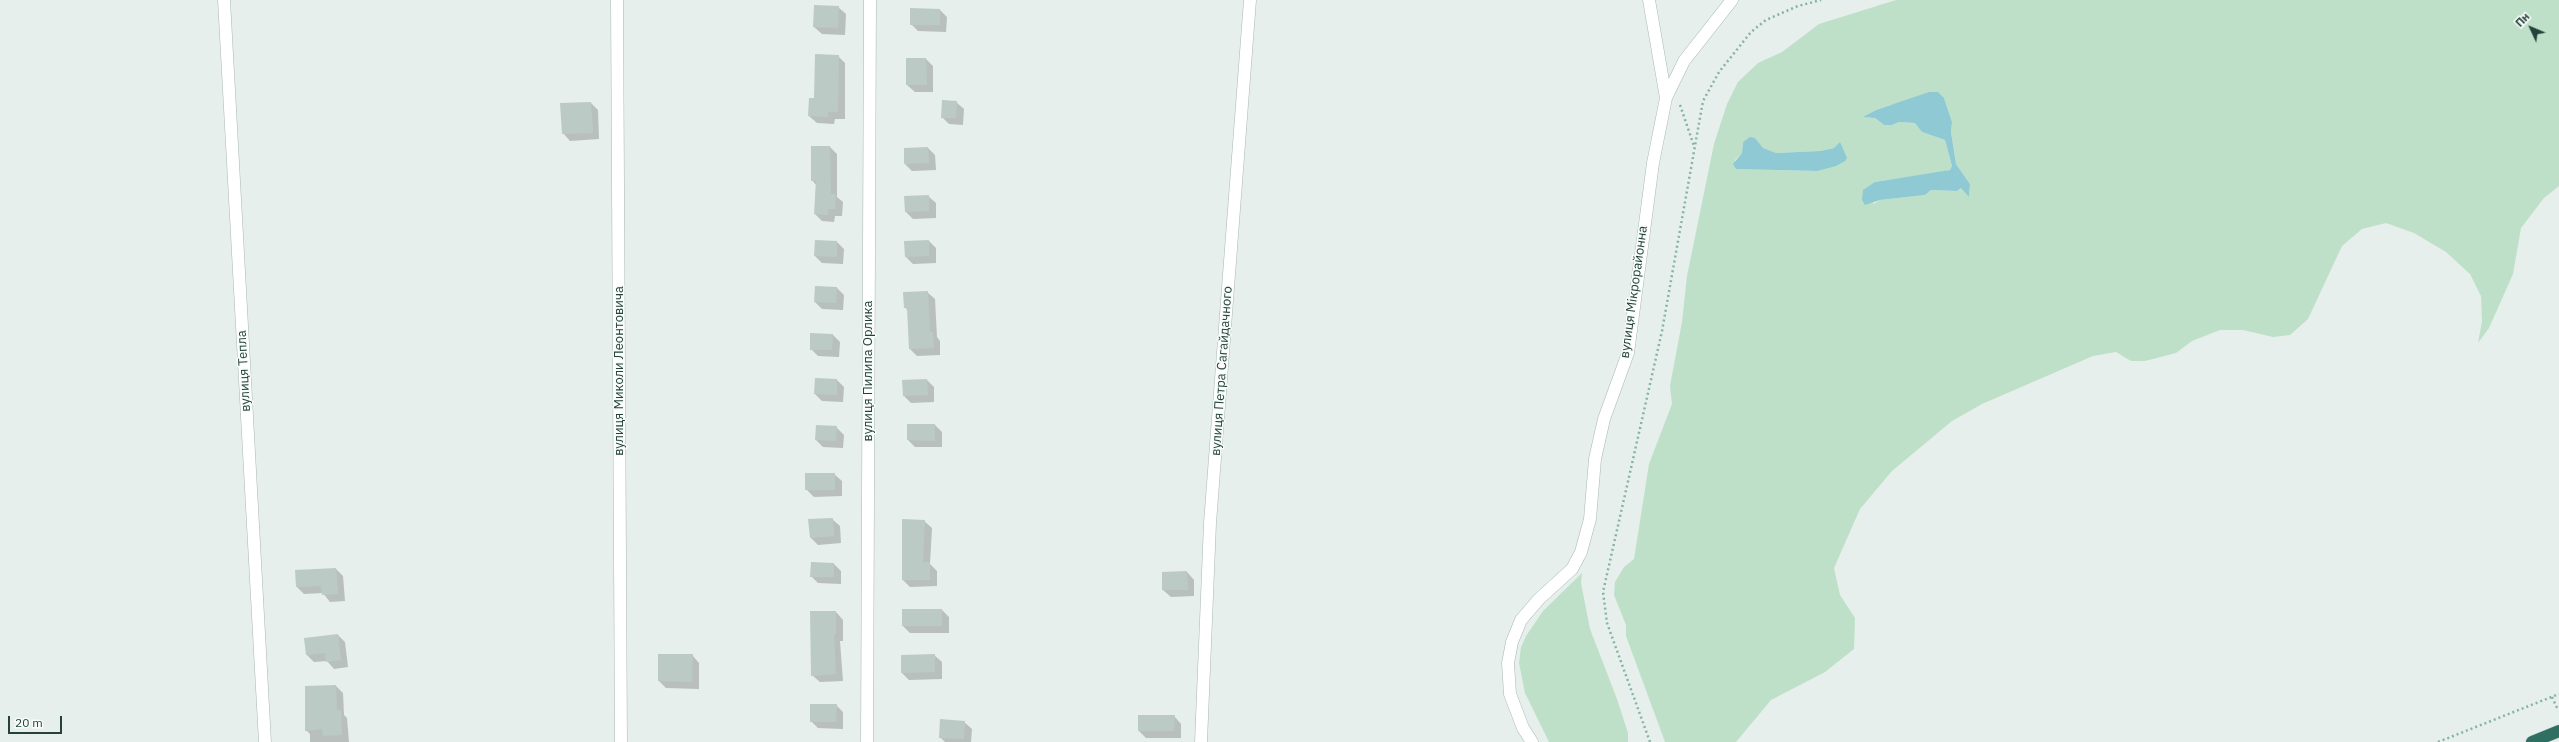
<!DOCTYPE html>
<html>
<head>
<meta charset="utf-8">
<style>
  body { margin:0 }
  #map { position:relative; width:2559px; height:742px; overflow:hidden; background:#e6efeb; font-family:"IBM Plex Sans",sans-serif }
  canvas { display:block }
  .north { position:absolute; left:2511px; top:8px; width:40px; height:40px; -webkit-text-stroke:3px #f7fbf9; paint-order:stroke; rotate:314deg; font-size:11px; font-weight:700; line-height:16px; text-align:center; color:#24423a }
  .north::after { content:''; display:block; margin:auto; width:14px; height:18px; background:#24423a; clip-path:polygon(50% 0,100% 100%,50% 72%,0 100%) }
  .scale { position:absolute; left:8px; top:716px; width:54px; height:18px; box-sizing:border-box; border:2px solid #24423a; border-top:0; padding-left:5px; font-size:12px; line-height:14px; white-space:nowrap; color:#24423a; -webkit-text-stroke:3px #f7fbf9; paint-order:stroke }
</style>
</head>
<body>
<div id="map">
<canvas width="2559" height="742"></canvas>
<div class="north">Пн</div>
<div class="scale">20 m</div>
</div>
<script>
const g = document.querySelector('canvas').getContext('2d');
g.lineJoin = 'round';
function fill(path, color) {
  g.fillStyle = color;
  g.fill(path, 'evenodd');
}
function toPath(rows) {
  const path = new Path2D();
  for (const r of rows) {
    path.moveTo(r[0], r[1]);
    for (let i = 2; i < r.length; i += 2) path.lineTo(r[i], r[i + 1]);
  }
  return path;
}
function stroke(path, color, width, dash) {
  g.strokeStyle = color;
  g.lineWidth = width;
  g.lineCap = dash ? 'butt' : 'round';
  g.setLineDash(dash || []);
  g.stroke(path);
}
function label(font, color, halo, rows, align = 'center') {
  g.font = font + ' "IBM Plex Sans",sans-serif';
  g.lineWidth = 3;
  g.setLineDash([]);
  g.textBaseline = 'middle';
  g.strokeStyle = halo;
  g.fillStyle = color;
  for (const [text, x, y, turn = 0] of rows) {
    g.save();
    g.translate(x, y);
    g.rotate((+turn || 0) * Math.PI / 180);
    g.textAlign = isNaN(turn) ? turn : align;
    if (halo) g.strokeText(text, 0, 0);
    g.fillText(text, 0, 0);
    g.restore();
  }
}
fill(toPath([
  [1896,0,2559,0,2559,186,2544,198,2521,228,2513,274,2489,328,2478,343,2482,321,2481,296,2470,274,2446,252,2414,233,2386,223,2362,229,2342,246,2308,319,2290,335,2273,337,2243,330,2220,330,2192,341,2176,353,2145,361,2131,361,2116,352,2093,356,1982,404,1952,421,1892,471,1860,509,1834,568,1840,595,1855,618,1854,649,1825,672,1771,700,1736,742,1665,742,1626,636,1626,625,1614,595,1615,582,1624,567,1634,559,1649,464,1672,404,1670,386,1682,322,1687,276,1714,144,1727,104,1738,82,1758,63,1782,52,1819,24],
  [1944,98,1952,122,1951,132,1956,164,1970,184,1969,196,1961,188,1957,191,1931,190,1925,195,1880,200,1873,204,1875,182,1941,172,1950,170,1952,166,1945,140,1922,132,1916,123,1899,122,1892,125,1884,125,1875,118,1864,117,1876,110,1890,105],
  [1755,138,1762,148,1776,153,1820,151,1834,148,1817,171,1736,169,1735,160,1742,153,1743,142],
  [1582,573,1581,583,1590,629,1617,699,1628,733,1628,742,1549,742,1525,693,1519,663,1521,647,1526,636,1543,611]
]), '#bfe0c8');
fill(toPath([
  [1929,92,1938,92,1944,98,1952,122,1951,132,1956,164,1970,184,1969,197,1961,188,1957,191,1931,190,1925,195,1880,200,1865,205,1862,200,1863,190,1875,182,1950,170,1952,166,1945,140,1922,132,1915,123,1899,122,1892,125,1884,125,1875,118,1863,117,1876,110],
  [1750,137,1755,138,1763,148,1776,153,1820,151,1834,148,1840,142,1847,158,1845,161,1836,166,1817,171,1736,169,1733,164,1742,153,1743,142]
]), '#8ec9d4');
fill(toPath([
  [838,7,846,14,845,35,822,34,814,27],
  [940,10,947,17,946,32,918,31,911,24],
  [838,56,845,63,845,119,835,119,834,124,817,123,809,116,815,99],
  [926,59,933,66,933,92,915,92,907,85],
  [956,102,964,109,963,125,949,124,942,117],
  [591,103,598,110,599,139,570,141,563,133],
  [830,147,837,154,837,197,843,202,842,216,835,216,834,222,822,221,815,214,816,185,812,180],
  [928,148,935,155,936,170,912,171,905,164],
  [928,196,936,203,936,218,913,219,906,212,905,197],
  [929,241,936,248,936,263,913,264,906,257],
  [837,242,844,249,843,264,822,263,815,256],
  [816,287,837,288,844,295,843,310,822,309,815,302],
  [927,292,935,299,937,337,940,341,940,355,917,356,910,349,908,311,905,307],
  [833,335,840,342,839,357,818,356,811,349],
  [837,380,844,387,843,402,822,401,815,394],
  [927,380,934,387,934,402,911,403,904,396],
  [908,425,935,425,942,432,942,447,915,447,908,440],
  [836,427,844,435,843,448,823,447,816,440],
  [834,474,842,481,842,496,814,497,806,489],
  [832,519,840,526,841,543,818,545,810,537],
  [924,521,932,528,930,564,937,571,937,586,910,587,903,580],
  [834,564,841,571,841,584,818,583,811,576],
  [336,569,343,576,345,601,330,602,323,593,304,594,297,587,296,571],
  [1187,572,1194,580,1194,596,1171,597,1163,590],
  [942,610,949,617,949,633,910,633,903,626],
  [836,612,843,620,843,641,840,641,843,681,820,682,812,675],
  [338,635,345,642,348,667,334,669,327,661,314,662,307,655,305,639],
  [692,655,699,663,699,689,666,688,659,681],
  [934,655,942,662,942,679,909,680,902,673],
  [336,686,343,693,344,715,347,718,349,742,310,742,310,734,306,730],
  [836,705,843,712,843,729,818,728,811,721],
  [1174,716,1181,724,1181,738,1146,738,1139,731],
  [964,722,972,729,971,742,945,742,940,737]
]), '#0003');
fill(toPath([
  [814,5,839,6,838,28,813,27],
  [910,8,940,9,940,25,910,25],
  [815,54,839,55,838,112,828,112,828,117,808,116,809,98,814,98],
  [906,58,926,58,927,85,906,85],
  [942,100,957,101,956,118,941,118],
  [591,102,593,133,562,134,560,103],
  [811,146,830,146,831,194,836,194,835,209,828,209,828,215,814,214,816,181,811,181],
  [928,147,929,163,904,164,904,148],
  [929,195,929,211,905,212,904,196],
  [815,240,837,241,837,257,814,256],
  [929,240,929,256,905,257,904,241],
  [815,286,837,287,836,303,814,302],
  [928,291,930,332,933,332,934,348,909,349,907,308,904,308,903,292],
  [810,333,833,334,832,350,810,350],
  [815,378,837,379,837,395,814,394],
  [927,379,928,395,903,396,902,380],
  [907,424,935,424,935,441,907,440],
  [816,425,837,426,836,441,815,440],
  [805,473,835,473,835,490,805,490],
  [833,518,834,536,810,538,808,519],
  [902,519,925,520,923,562,930,562,930,580,902,580],
  [811,562,834,563,834,577,810,577],
  [336,568,338,594,322,595,321,586,296,587,295,570],
  [1187,571,1188,590,1162,590,1162,572],
  [902,609,942,609,942,626,902,626],
  [810,611,836,611,836,634,834,634,836,674,811,676],
  [338,634,341,660,326,662,325,653,306,655,304,638],
  [658,654,693,654,692,682,658,681],
  [935,654,935,672,901,673,901,655],
  [336,685,337,710,341,710,342,735,323,736,322,729,305,731,305,686],
  [810,704,837,704,836,722,810,722],
  [1138,715,1175,715,1174,731,1138,731],
  [940,719,965,721,964,739,939,738]
]), '#bbcac4');
const street = toPath([
  [224,0,265,742],
  [617,0,621,742],
  [1666,98,1684,61,1732,0],
  [867,742,870,0],
  [1201,742,1210,523,1250,0],
  [1532,742,1523,728,1510,694,1508,663,1512,642,1521,620,1539,599,1572,569,1581,552,1590,519,1595,459,1604,419,1628,353,1653,163,1666,98,1649,0]
]);
const highway = toPath([
  [2532,742,2559,731]
]);
stroke(street, '#a8b8b2', 13);
stroke(highway, '#c2cac8', 13);
stroke(toPath([
  [1680,105,1694,146],
  [2552,697,2558,710],
  [1650,742,1607,623,1603,592,1662,331,1703,101,1719,72,1751,32,1766,20,1798,6,1821,0],
  [2438,742,2559,694]
]), '#86b3a5', 2.5, [2, 3]);
stroke(street, '#fff', 12);
stroke(highway, '#2f6f62', 12);
label('13px', '#24423a', '#f7fbf9', [
  ["вулиця Мікрорайонна",1634,292,-82],
  ["вулиця Тепла",244,371,-93],
  ["вулиця Миколи Леонтовича",619,371,-90],
  ["вулиця Пилипа Орлика",868,371,-90],
  ["вулиця Петра Сагайдачного",1222,371,-86]
]);
</script>
</body>
</html>
